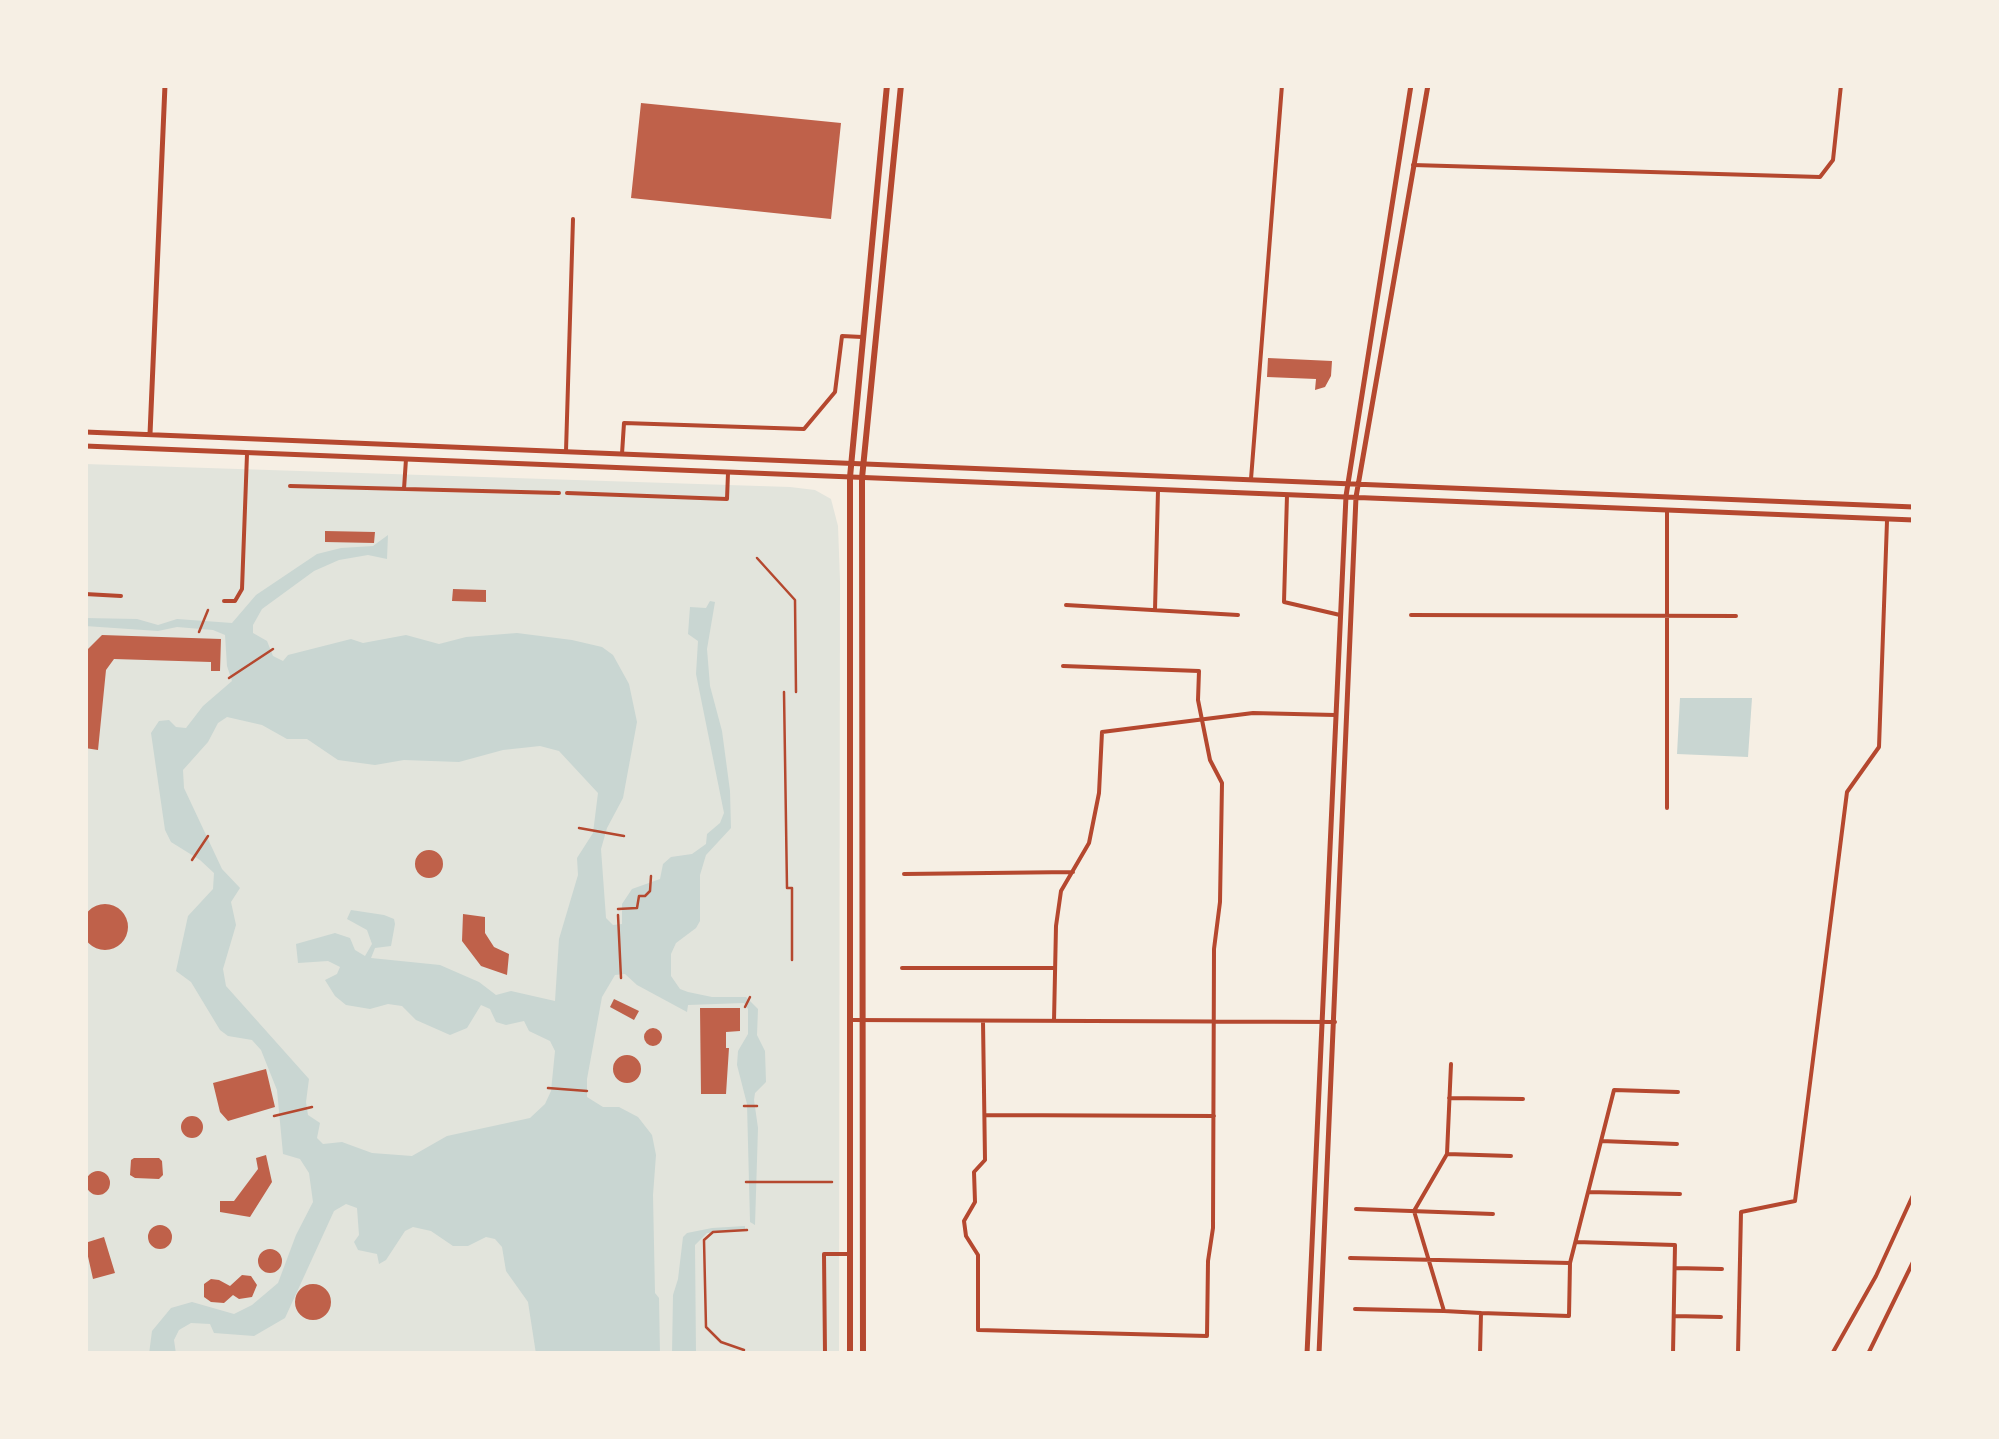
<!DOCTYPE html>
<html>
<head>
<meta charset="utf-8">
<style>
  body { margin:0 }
  #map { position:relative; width:1999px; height:1439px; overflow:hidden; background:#f6efe4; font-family:Mulish,sans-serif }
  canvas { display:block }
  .frame { position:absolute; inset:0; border:88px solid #f6efe4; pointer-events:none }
</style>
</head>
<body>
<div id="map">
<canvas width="1999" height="1439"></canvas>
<div class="frame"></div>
</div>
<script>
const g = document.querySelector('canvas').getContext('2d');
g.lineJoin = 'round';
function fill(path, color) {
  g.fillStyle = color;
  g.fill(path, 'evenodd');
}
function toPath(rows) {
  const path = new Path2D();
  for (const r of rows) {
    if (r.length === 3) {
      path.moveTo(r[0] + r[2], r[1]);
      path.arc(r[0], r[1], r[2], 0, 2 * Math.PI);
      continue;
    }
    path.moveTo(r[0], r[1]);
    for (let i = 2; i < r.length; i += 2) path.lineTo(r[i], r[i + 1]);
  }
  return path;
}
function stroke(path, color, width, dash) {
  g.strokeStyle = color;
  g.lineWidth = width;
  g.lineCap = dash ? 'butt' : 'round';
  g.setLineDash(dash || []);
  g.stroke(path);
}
fill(toPath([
  [85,464,790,487,815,490,831,499,838,526,840,580,839,1354,85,1354]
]), '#e2e4dc');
fill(toPath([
  [388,535,387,559,368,555,339,560,314,571,262,609,253,625,253,633,267,641,273,656,283,661,288,655,351,639,363,643,406,635,439,644,466,637,517,633,572,640,602,647,613,655,629,684,637,722,623,798,607,828,601,849,606,918,613,925,622,924,622,904,632,889,660,879,663,864,671,857,692,854,706,844,707,834,720,823,724,813,696,674,698,641,688,634,690,607,706,608,710,601,715,602,707,649,710,686,722,731,730,791,731,828,706,855,700,875,700,921,696,928,676,943,671,954,671,976,680,989,688,992,712,997,746,997,758,1009,757,1035,765,1051,766,1082,755,1093,754,1100,758,1128,755,1225,750,1222,747,1104,737,1065,738,1051,748,1034,748,1009,744,1003,688,1005,687,1012,637,985,625,974,615,975,602,997,587,1079,587,1097,603,1107,619,1107,638,1117,652,1135,656,1155,653,1195,655,1293,659,1298,660,1354,536,1354,528,1302,506,1271,502,1247,495,1239,486,1237,468,1246,453,1246,431,1231,413,1227,405,1231,386,1260,379,1264,377,1254,358,1250,354,1242,359,1235,357,1208,346,1204,334,1211,285,1318,254,1336,214,1333,210,1324,191,1323,179,1330,174,1340,176,1354,149,1354,152,1331,171,1308,192,1302,234,1314,252,1305,278,1283,296,1235,313,1202,309,1173,300,1159,283,1154,277,1090,261,1050,252,1040,228,1036,220,1030,191,982,176,971,188,916,213,889,214,873,200,860,171,842,165,830,151,733,159,721,169,720,176,727,186,728,203,706,232,681,227,666,225,635,213,630,177,627,158,631,85,626,85,618,137,619,158,625,177,619,232,623,256,595,317,554,341,548,373,546],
  [227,717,262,725,287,739,307,739,338,760,375,765,404,760,459,762,503,750,540,746,559,751,598,793,593,833,577,858,578,875,559,939,555,1001,511,991,496,995,479,982,440,965,371,958,375,948,391,946,395,924,394,919,384,915,351,910,347,919,367,930,372,944,365,956,355,950,350,938,335,933,296,944,298,963,328,961,340,967,337,974,325,980,335,996,346,1005,370,1009,388,1004,402,1006,416,1020,450,1035,467,1028,481,1005,490,1009,496,1022,506,1025,524,1021,529,1031,550,1041,555,1051,551,1091,545,1104,530,1118,447,1136,412,1156,372,1153,342,1142,323,1144,317,1138,320,1123,308,1115,306,1102,309,1079,226,986,223,969,236,925,231,902,240,888,222,869,184,788,183,770,208,742,218,723],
  [1680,698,1752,698,1748,757,1677,754],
  [745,1226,745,1230,707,1233,695,1245,696,1354,672,1354,673,1295,678,1279,683,1237,687,1233,712,1228]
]), '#c9d6d2');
fill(toPath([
  [641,103,841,123,831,219,631,198],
  [1268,358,1332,361,1331,376,1325,387,1315,390,1316,379,1267,377],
  [325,531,375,532,374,543,325,542],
  [453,589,486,590,486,602,452,601],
  [102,635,221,639,220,671,211,671,211,662,114,659,106,670,98,750,85,748,85,652],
  [429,864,14],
  [105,927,23],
  [463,914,485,917,485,933,494,947,509,954,507,975,481,966,462,941],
  [614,999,639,1011,634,1020,610,1007],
  [700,1008,740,1008,740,1031,726,1032,726,1048,729,1048,726,1094,701,1094],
  [653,1037,9],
  [627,1069,14],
  [266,1069,275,1107,228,1121,220,1112,213,1083],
  [192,1127,11],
  [266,1155,272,1182,250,1217,220,1212,220,1201,234,1201,258,1169,256,1158],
  [134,1158,159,1158,162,1161,163,1175,159,1179,135,1178,130,1175,131,1160],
  [98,1183,12],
  [160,1237,12],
  [104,1237,115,1273,93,1279,85,1243],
  [270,1261,12],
  [242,1275,251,1276,257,1285,252,1297,239,1299,233,1295,224,1303,211,1302,204,1297,204,1284,211,1279,219,1280,230,1286],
  [313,1302,18]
]), '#bf614a');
stroke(toPath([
  [757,558,795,600,796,692],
  [199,632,208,610],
  [229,678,273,649],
  [784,692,787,888,792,888,792,960],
  [579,828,624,836],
  [192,860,208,836],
  [618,909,637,908,639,896,645,896,650,891,651,876],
  [618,915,621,978],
  [745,1007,750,997],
  [548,1088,587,1091],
  [744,1106,757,1106],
  [274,1116,312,1107],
  [746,1182,832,1182],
  [744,1350,721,1342,706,1327,704,1240,713,1232,747,1230]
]), '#b5482f', 2.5);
stroke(toPath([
  [1413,165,1820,177,1833,160,1841,85],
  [566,451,573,219],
  [622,454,624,423,804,429,835,392,842,336,862,337],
  [1251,479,1282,85],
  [290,486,559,493],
  [404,489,406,459],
  [567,493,727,499,728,473],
  [1287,495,1284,602,1340,615],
  [1667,510,1667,808],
  [85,594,121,596],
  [224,601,235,601,242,589,247,454],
  [1066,605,1238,615],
  [1155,610,1158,490],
  [1411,615,1736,616],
  [904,874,1073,872],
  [902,968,1055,968],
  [850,1020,1335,1022],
  [983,1021,985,1160,974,1172,975,1202,964,1221,966,1236,978,1255,978,1330,1207,1336,1208,1261,1213,1228,1214,949,1220,902,1222,783,1210,760,1198,700,1199,671,1063,666],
  [1054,1021,1056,926,1061,891,1089,843,1099,793,1102,732,1253,713,1335,715],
  [1451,1064,1447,1154,1414,1211,1444,1311,1481,1313,1480,1354],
  [1449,1098,1523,1099],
  [985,1115,1214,1116],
  [1601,1141,1677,1144],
  [1447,1154,1511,1156],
  [1588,1192,1680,1194],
  [1356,1209,1493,1214],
  [1576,1242,1675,1245,1673,1354],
  [1350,1258,1570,1263],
  [1675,1268,1722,1269],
  [1355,1309,1444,1311],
  [1481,1313,1569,1316,1570,1263,1614,1090,1678,1092],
  [1674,1316,1721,1317],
  [825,1354,824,1254,849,1254],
  [1738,1354,1741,1212,1795,1201,1847,792,1879,747,1887,521],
  [1832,1354,1876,1276,1914,1193],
  [1868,1354,1914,1260]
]), '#b5482f', 4);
stroke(toPath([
  [85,432,1914,507],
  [150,434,165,85],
  [85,446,1914,520],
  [1307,1354,1346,496,1411,85],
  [1319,1354,1356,497,1428,85]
]), '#b5482f', 5);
stroke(toPath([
  [850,1354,850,477,887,85],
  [863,1354,862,478,901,85]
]), '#b5482f', 6);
</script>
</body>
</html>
